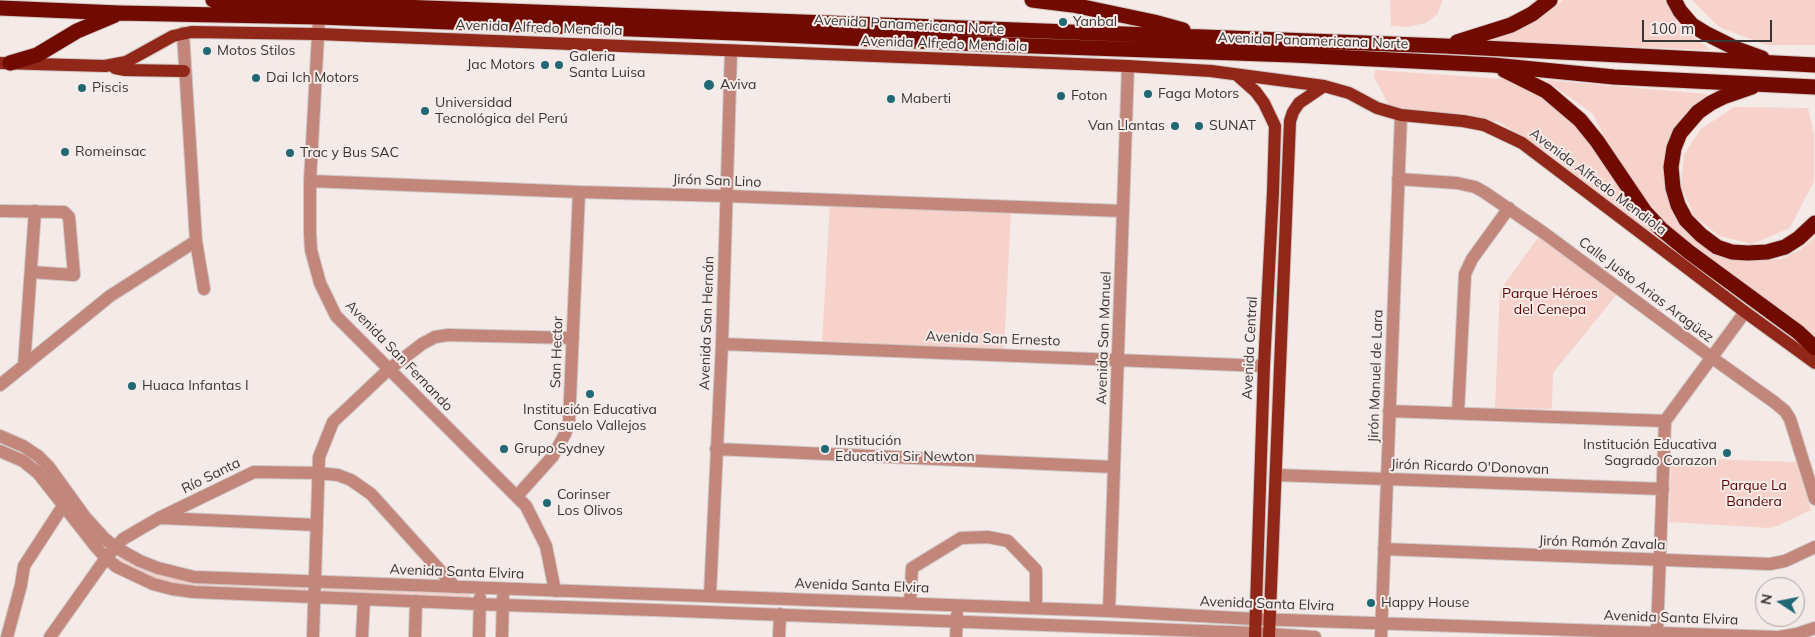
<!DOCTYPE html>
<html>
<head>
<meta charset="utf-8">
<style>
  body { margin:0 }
  #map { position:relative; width:1815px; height:637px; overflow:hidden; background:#f4eae8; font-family:Mulish,sans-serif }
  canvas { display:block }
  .north { position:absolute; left:1755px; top:577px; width:50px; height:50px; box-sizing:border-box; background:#f4eae8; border:1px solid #aaa2a0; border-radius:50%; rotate:281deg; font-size:14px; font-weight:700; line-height:20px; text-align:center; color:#3a3635 }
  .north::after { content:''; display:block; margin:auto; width:18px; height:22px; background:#1f6874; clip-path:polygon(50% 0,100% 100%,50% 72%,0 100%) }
  .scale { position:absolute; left:1642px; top:20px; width:130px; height:22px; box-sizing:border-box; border:2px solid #3a3635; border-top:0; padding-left:6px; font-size:15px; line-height:18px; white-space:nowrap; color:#3a3635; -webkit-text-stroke:4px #f4eae8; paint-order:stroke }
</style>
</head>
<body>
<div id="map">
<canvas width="1815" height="637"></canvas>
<div class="north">N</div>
<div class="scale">100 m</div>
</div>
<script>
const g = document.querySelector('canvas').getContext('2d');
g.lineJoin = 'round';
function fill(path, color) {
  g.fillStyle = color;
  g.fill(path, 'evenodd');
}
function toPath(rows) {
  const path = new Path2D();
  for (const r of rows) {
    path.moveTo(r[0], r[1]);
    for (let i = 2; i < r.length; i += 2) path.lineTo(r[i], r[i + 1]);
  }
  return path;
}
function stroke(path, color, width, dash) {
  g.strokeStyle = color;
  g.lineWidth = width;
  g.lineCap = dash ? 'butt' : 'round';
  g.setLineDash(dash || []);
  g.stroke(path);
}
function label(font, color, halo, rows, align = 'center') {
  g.font = font + ' Mulish,sans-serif';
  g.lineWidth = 4;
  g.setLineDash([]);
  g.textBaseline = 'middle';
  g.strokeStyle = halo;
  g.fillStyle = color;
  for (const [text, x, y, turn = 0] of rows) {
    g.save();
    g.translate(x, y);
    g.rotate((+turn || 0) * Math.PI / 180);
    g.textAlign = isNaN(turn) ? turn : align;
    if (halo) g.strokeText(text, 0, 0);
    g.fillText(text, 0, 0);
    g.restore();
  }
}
fill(toPath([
  [1390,0,1443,0,1437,15,1425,23,1408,27,1391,26],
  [1563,0,1667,0,1679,26,1711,50,1490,41,1544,15],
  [1692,0,1815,0,1815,45,1766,45,1719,27],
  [1375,70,1505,79,1536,92,1574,121,1704,271,1701,273,1620,212,1548,153,1499,122,1400,110,1388,104,1374,77],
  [1545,80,1707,94,1685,116,1670,199,1734,258,1756,261,1781,259,1800,250,1815,237,1815,342,1646,208,1620,168,1593,114],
  [1734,107,1808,108,1814,136,1814,181,1790,228,1752,244,1719,236,1694,216,1681,186,1684,154,1701,129],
  [830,204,1011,213,1004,349,822,342],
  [1540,235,1618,293,1553,373,1552,409,1495,408,1500,290],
  [1671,458,1796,462,1811,510,1777,526,1769,528,1669,522],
  [119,556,148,571,182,580,306,586,306,594,201,590,151,579,117,560],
  [323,587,470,593,470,598,323,593]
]), '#f7d2ca');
const minor = toPath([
  [319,17,310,181,310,233,311,250,320,283,336,316,526,506,546,546,555,591],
  [183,33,196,241,204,289],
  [1398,179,1457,183,1475,187,1484,192,1544,233,1711,357,1774,402,1785,411,1790,419,1815,499],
  [310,181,579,192,727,196,1123,211],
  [0,211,64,212,69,217,74,275,31,272],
  [722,344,1264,366],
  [24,366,35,211],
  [0,385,110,296,196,241],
  [1389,411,1665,421],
  [1458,413,1465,274,1472,259,1509,208],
  [0,436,23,446,38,456,49,467,85,517,105,539,115,547,140,561,158,568,194,577,1109,611,1255,619,1776,637],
  [716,449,1114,467],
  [0,451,23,461,38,473,96,547,106,558,117,567,153,584,172,589,194,592,503,605,654,610,1255,633,1315,637],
  [1276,475,1663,489],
  [517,496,553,456,565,434,569,422,579,192],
  [161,518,317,525],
  [1384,549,1770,564,1785,561,1815,547],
  [710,595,722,344,731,51],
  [910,603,912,568,961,538,988,537,1008,541,1036,570,1036,608],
  [1109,611,1128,66],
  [1657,632,1665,421,1745,312],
  [7,637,21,585,24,566,63,506],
  [50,637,106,558,123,539,159,518,254,472,318,473,338,475,351,480,371,494,455,587],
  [313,637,319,457,333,422,388,370,422,344,435,337,448,335,573,338],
  [362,637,364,599],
  [415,637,416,601],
  [479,637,480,598],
  [502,637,503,597],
  [779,637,780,614],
  [956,637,957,615],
  [1381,637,1401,115],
  [1779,637,1797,634,1815,628]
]);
const major = toPath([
  [0,63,105,66,126,62,173,36,191,32,318,34,1128,66,1211,71,1324,86,1349,93,1377,108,1401,115,1463,121,1484,125,1522,143,1745,312,1815,363],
  [115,68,125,70,184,71],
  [1238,76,1256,92,1264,103,1275,126,1273,192,1264,366,1255,637],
  [1269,637,1290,121,1293,112,1299,103,1324,86]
]);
const highway = toPath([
  [213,0,1444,46,1815,65],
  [1032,0,1073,5,1154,22,1183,30],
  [1674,0,1680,11,1692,25,1705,33,1737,49,1762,58],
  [0,8,119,13,319,17,736,33,1005,45,1293,55,1493,65,1614,77,1815,87],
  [1457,42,1511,25,1532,14,1550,0],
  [10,63,37,55,77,31,115,15],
  [1504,70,1546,91,1580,120,1597,141,1645,212,1661,229,1689,252,1798,332,1815,348],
  [1752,87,1723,97,1711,103,1698,112,1680,133,1674,148,1671,167,1673,188,1678,205,1686,220,1701,235,1717,247,1732,252,1748,253,1767,252,1785,247,1799,238,1815,223]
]);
stroke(minor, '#cfc6c4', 14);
stroke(major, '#cfc6c4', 14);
stroke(highway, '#cfc6c4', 17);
stroke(minor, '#c2867b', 12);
stroke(major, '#912718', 12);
stroke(highway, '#710a00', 15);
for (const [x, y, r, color] of [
  [1063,22,5,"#1f6874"],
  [207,51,5,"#1f6874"],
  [545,65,5,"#1f6874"],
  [559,65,5,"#1f6874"],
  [256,78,5,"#1f6874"],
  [709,85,6,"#1f6874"],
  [82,88,5,"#1f6874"],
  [1148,94,5,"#1f6874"],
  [1061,96,5,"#1f6874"],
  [891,99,5,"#1f6874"],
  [425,111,5,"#1f6874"],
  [1175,126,5,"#1f6874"],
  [1199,126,5,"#1f6874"],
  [65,152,5,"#1f6874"],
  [290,153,5,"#1f6874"],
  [132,386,5,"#1f6874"],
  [590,394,5,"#1f6874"],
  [504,449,5,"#1f6874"],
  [825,449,5,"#1f6874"],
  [1727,453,5,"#1f6874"],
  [547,503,5,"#1f6874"],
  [1371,603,5,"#1f6874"]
]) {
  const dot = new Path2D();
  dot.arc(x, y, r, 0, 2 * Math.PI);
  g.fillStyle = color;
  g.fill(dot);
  stroke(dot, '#f4eae8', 2);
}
label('14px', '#3a3635', '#f4eae8', [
  ["Yanbal",1073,22],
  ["Motos Stilos",217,51],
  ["Galeria",569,57],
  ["Santa Luisa",569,73],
  ["Jac Motors",535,65,"right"],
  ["Dai Ich Motors",266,78],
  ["Aviva",720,85],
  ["Piscis",92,88],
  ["Faga Motors",1158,94],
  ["Foton",1071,96],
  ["Maberti",901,99],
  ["Universidad",435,103],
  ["Tecnológica del Perú",435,119],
  ["Van Llantas",1165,126,"right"],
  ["SUNAT",1209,126],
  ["Romeinsac",75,152],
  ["Trac y Bus SAC",300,153],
  ["Huaca Infantas I",142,386],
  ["Institución Educativa",590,410,"center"],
  ["Consuelo Vallejos",590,426,"center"],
  ["Institución",835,441],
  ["Educativa Sir Newton",835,457],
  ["Institución Educativa",1717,445,"right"],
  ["Sagrado Corazon",1717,461,"right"],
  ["Grupo Sydney",514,449],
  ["Corinser",557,495],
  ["Los Olivos",557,511],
  ["Happy House",1381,603]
], 'left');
label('14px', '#3a3635', '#f4eae8', [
  ["Avenida Panamericana Norte",909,25,3],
  ["Avenida Alfredo Mendiola",539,28,2],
  ["Avenida Panamericana Norte",1313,41,2],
  ["Avenida Alfredo Mendiola",944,44,2],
  ["Jirón San Lino",717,181,2],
  ["Avenida Alfredo Mendiola",1598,182,37],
  ["Calle Justo Arias Aragüez",1646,290,37],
  ["Avenida San Hernán",707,323,-88],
  ["Avenida San Manuel",1104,338,-88],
  ["Avenida San Ernesto",993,339,2],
  ["Avenida Central",1250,348,-87],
  ["San Hector",557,352,-88],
  ["Avenida San Fernando",399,356,46],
  ["Jirón Manuel de Lara",1376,376,-88],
  ["Jirón Ricardo O'Donovan",1470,467,2],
  ["Río Santa",211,476,-26],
  ["Jirón Ramón Zavala",1602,543,2],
  ["Avenida Santa Elvira",457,572,2],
  ["Avenida Santa Elvira",862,586,2],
  ["Avenida Santa Elvira",1267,604,2],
  ["Avenida Santa Elvira",1671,618,2]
]);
label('14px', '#560600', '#f4eae8', [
  ["Parque Héroes",1550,294],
  ["del Cenepa",1550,310],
  ["Parque La",1754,486],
  ["Bandera",1754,502]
]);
</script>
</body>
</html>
